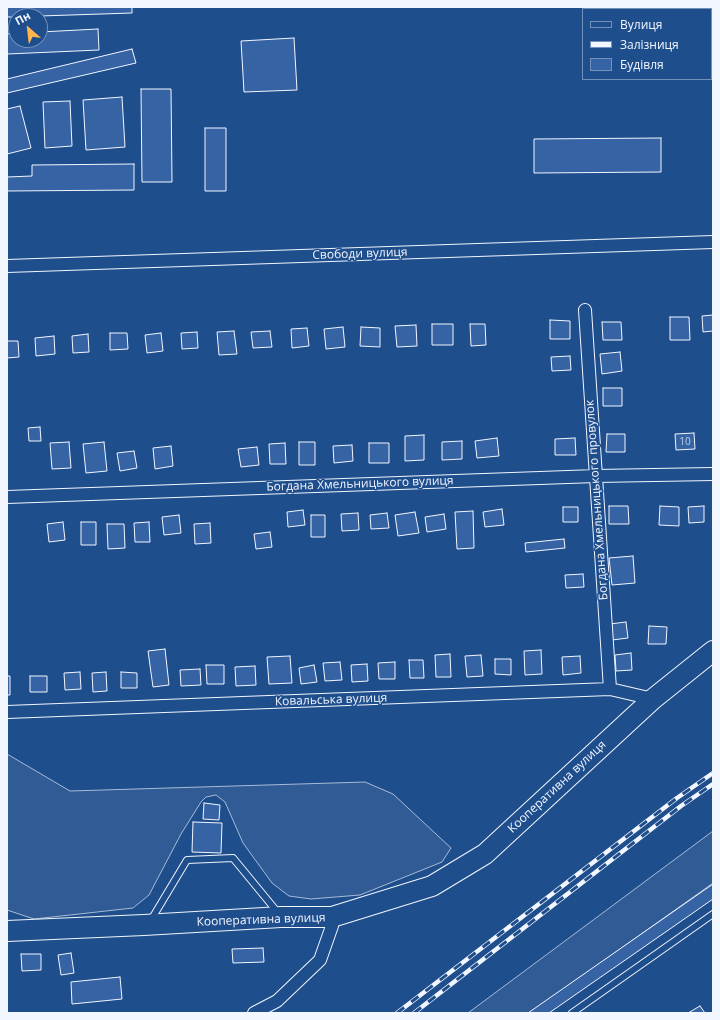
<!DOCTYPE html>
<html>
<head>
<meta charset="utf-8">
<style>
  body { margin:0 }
  #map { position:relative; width:720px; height:1020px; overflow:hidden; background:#1f4e8c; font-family:"Open Sans",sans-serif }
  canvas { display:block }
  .frame { position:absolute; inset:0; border:8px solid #f2f6ff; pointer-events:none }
  .legend { position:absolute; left:582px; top:8px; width:130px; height:72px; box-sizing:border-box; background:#1f4e8c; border:1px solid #7391ba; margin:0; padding:5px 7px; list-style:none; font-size:12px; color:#f2f6ff }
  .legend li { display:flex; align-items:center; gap:8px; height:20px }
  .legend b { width:20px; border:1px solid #7391ba }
  .north { position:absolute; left:8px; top:8px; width:40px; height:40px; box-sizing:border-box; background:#1f4e8c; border:1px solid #7391ba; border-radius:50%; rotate:332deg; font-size:11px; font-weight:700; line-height:16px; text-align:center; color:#f2f6ff }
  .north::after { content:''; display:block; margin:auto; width:14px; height:18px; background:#ffb74d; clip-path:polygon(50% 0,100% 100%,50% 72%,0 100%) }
</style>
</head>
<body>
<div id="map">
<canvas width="720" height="1020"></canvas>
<div class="frame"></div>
<ul class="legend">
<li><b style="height:5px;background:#1f4e8c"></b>Вулиця</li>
<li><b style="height:5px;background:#f2f6ff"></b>Залізниця</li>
<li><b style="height:11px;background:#3563a3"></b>Будівля</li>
</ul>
<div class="north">Пн</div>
</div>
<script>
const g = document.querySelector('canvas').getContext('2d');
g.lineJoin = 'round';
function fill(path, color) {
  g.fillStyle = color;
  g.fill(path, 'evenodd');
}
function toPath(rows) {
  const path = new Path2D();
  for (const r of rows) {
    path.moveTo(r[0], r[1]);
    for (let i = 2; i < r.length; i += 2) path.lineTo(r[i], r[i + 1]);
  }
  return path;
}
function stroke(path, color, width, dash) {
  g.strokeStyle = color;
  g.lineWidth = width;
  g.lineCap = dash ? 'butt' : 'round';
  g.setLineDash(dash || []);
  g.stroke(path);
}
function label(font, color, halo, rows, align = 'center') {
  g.font = font + ' "Open Sans",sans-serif';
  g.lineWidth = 3;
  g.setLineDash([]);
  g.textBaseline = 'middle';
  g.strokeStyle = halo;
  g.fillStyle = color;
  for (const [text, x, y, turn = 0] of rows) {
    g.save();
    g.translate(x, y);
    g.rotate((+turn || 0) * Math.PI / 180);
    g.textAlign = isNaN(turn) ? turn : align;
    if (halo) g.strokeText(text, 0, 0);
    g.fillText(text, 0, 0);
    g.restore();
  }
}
const built = toPath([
  [7,754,70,791,365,782,393,794,451,848,442,862,360,895,311,899,289,896,272,883,243,843,225,802,216,795,206,797,201,802,181,834,149,895,133,908,34,919,7,910,7,754],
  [713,831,713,883,530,1013,468,1013,713,831]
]);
fill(built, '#305b95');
stroke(built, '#a8bbd7', 1);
const building = toPath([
  [7,7,132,7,132,13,40,16,16,16,16,17,7,17,7,7],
  [624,7,683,7,683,9,624,9,624,7],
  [98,29,99,50,7,54,7,34,16,33,16,40,40,40,40,32,98,29],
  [294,38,297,90,244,92,241,41,294,38],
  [132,49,136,63,7,93,7,79,132,49],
  [141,89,171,89,172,182,142,182,141,89],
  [122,97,125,147,86,150,83,100,122,97],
  [70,101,72,146,45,148,43,102,70,101],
  [20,106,31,148,7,154,7,109,20,106],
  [205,128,226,128,226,191,205,191,205,128],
  [661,138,661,172,534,173,534,139,661,138],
  [134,164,134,190,7,191,7,177,32,176,32,165,134,164],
  [713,315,713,331,703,332,702,316,713,315],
  [670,317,689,317,690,340,670,340,670,317],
  [550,320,570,321,570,339,550,339,550,320],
  [602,322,621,322,622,340,603,340,602,322],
  [432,324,453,324,453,345,432,345,432,324],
  [470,324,485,324,486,345,471,346,470,324],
  [416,325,417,346,397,347,395,326,416,325],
  [343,327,345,347,326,349,324,329,343,327],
  [361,327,380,328,380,347,360,346,361,327],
  [307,328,309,346,292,348,291,329,307,328],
  [234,331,237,354,219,355,217,332,234,331],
  [270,331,272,347,253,348,251,332,270,331],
  [197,332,198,348,182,349,181,333,197,332],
  [110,333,127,333,128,349,110,350,110,333],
  [161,333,163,351,147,353,145,335,161,333],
  [88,334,89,352,73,353,72,336,88,334],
  [54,336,55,354,36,356,35,338,54,336],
  [7,341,18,341,19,357,7,358,7,341],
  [620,352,622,371,602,374,600,354,620,352],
  [570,356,571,370,552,371,551,357,570,356],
  [603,388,622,388,622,406,603,406,603,388],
  [40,427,41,441,29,441,28,428,40,427],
  [694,433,695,449,676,450,675,434,694,433],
  [607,434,625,434,625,452,606,452,607,434],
  [424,435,424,460,405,461,405,436,424,435],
  [497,438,499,456,477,458,475,441,497,438],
  [575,438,576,455,555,455,555,439,575,438],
  [462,441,462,459,442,460,442,442,462,441],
  [69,442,71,468,52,469,50,443,69,442],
  [104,442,107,471,86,473,83,444,104,442],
  [299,442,315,442,315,465,299,465,299,442],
  [285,443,286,464,270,464,269,444,285,443],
  [369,443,389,443,389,463,369,463,369,443],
  [352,445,353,461,334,463,333,446,352,445],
  [171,446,173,466,155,469,153,448,171,446],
  [257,447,259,465,241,467,238,449,257,447],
  [134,451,137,468,120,471,117,453,134,451],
  [609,506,628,506,629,524,609,524,609,506],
  [660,506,679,507,679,526,659,525,660,506],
  [704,506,704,522,689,523,688,507,704,506],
  [563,507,578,507,578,522,563,522,563,507],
  [502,509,504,525,485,527,483,512,502,509],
  [303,510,305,525,288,527,287,512,303,510],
  [473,511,474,548,457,549,455,512,473,511],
  [415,512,419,533,398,536,395,515,415,512],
  [358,513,359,530,342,531,341,514,358,513],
  [387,513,389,528,371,529,370,515,387,513],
  [444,514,446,529,427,532,425,517,444,514],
  [179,515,181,533,164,535,162,517,179,515],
  [311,515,325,515,325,537,311,537,311,515],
  [63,522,65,540,49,542,47,524,63,522],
  [81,522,96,522,96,545,81,545,81,522],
  [149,522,150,542,135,542,134,523,149,522],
  [210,523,211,543,195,544,194,524,210,523],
  [107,524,124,524,125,548,108,549,107,524],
  [270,532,272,547,256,549,254,534,270,532],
  [564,539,565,548,526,552,525,543,564,539],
  [633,556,635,583,612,585,609,558,633,556],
  [583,574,584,587,566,588,565,575,583,574],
  [626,622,628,638,612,640,610,624,626,622],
  [649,626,667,627,666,644,648,644,649,626],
  [165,649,169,685,153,687,148,651,165,649],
  [541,650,542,674,525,675,524,651,541,650],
  [631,653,632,670,616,671,615,655,631,653],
  [450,654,451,677,436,677,435,655,450,654],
  [481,655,483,676,467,677,465,656,481,655],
  [290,656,292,683,269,684,267,657,290,656],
  [580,656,581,673,563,675,562,657,580,656],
  [495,659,511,659,511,675,495,674,495,659],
  [409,660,423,660,424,678,410,678,409,660],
  [340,662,342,680,325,681,323,663,340,662],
  [395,662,395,679,379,679,378,663,395,662],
  [367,664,368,681,352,682,351,665,367,664],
  [206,665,224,665,224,684,207,684,206,665],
  [314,665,317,682,301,684,299,668,314,665],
  [255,666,256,685,236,686,235,667,255,666],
  [200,669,201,685,181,686,180,670,200,669],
  [80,672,81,689,65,690,64,673,80,672],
  [106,672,107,691,93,692,92,673,106,672],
  [121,672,137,673,137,688,121,688,121,672],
  [7,676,10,676,10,695,7,695,7,676],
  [30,676,47,676,47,692,30,692,30,676],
  [204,803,220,805,219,820,203,819,204,803],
  [193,822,222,823,221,853,192,852,193,822],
  [713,884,713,899,549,1013,528,1013,713,884],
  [263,948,264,962,233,963,232,949,263,948],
  [71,953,74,973,61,975,58,955,71,953],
  [21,954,41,954,41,970,22,971,21,954],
  [120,977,122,999,72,1004,71,982,120,977],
  [700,1006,705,1013,688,1013,700,1006]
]);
fill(building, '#3563a3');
stroke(building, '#f2f6ff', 1);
const lane = toPath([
  [151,920,187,860,233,858,279,914],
  [572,1013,713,914]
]);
const street = toPath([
  [7,266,713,242],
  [585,310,610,689],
  [7,497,596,476,713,474],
  [7,712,610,689,653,699],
  [254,1013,277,1001,320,960,332,926,332,917]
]);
const primary = toPath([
  [7,931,144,925,281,917,332,917,432,886,485,854,653,699,713,651]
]);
stroke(lane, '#f2f6ff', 8);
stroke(street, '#f2f6ff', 14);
stroke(primary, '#f2f6ff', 22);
stroke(lane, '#1f4e8c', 6);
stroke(street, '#1f4e8c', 12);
stroke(primary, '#1f4e8c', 20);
const rail = toPath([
  [397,1013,677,798,713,773],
  [414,1013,681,806,713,784]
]);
stroke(rail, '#f2f6ff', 4.5);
stroke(rail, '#1f4e8c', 3, [9]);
label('10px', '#c3d1e8', null, [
  ["10",685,442]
]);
label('12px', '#f2f6ff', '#1f4e8c', [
  ["Свободи вулиця",360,254,-2],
  ["Богдана Хмельницького вулиця",360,484,-2],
  ["Богдана Хмельницького провулок",597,500,-94],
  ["Ковальська вулиця",331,700,-2],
  ["Кооперативна вулиця",557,787,-43],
  ["Кооперативна вулиця",261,920,-2]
]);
</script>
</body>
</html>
